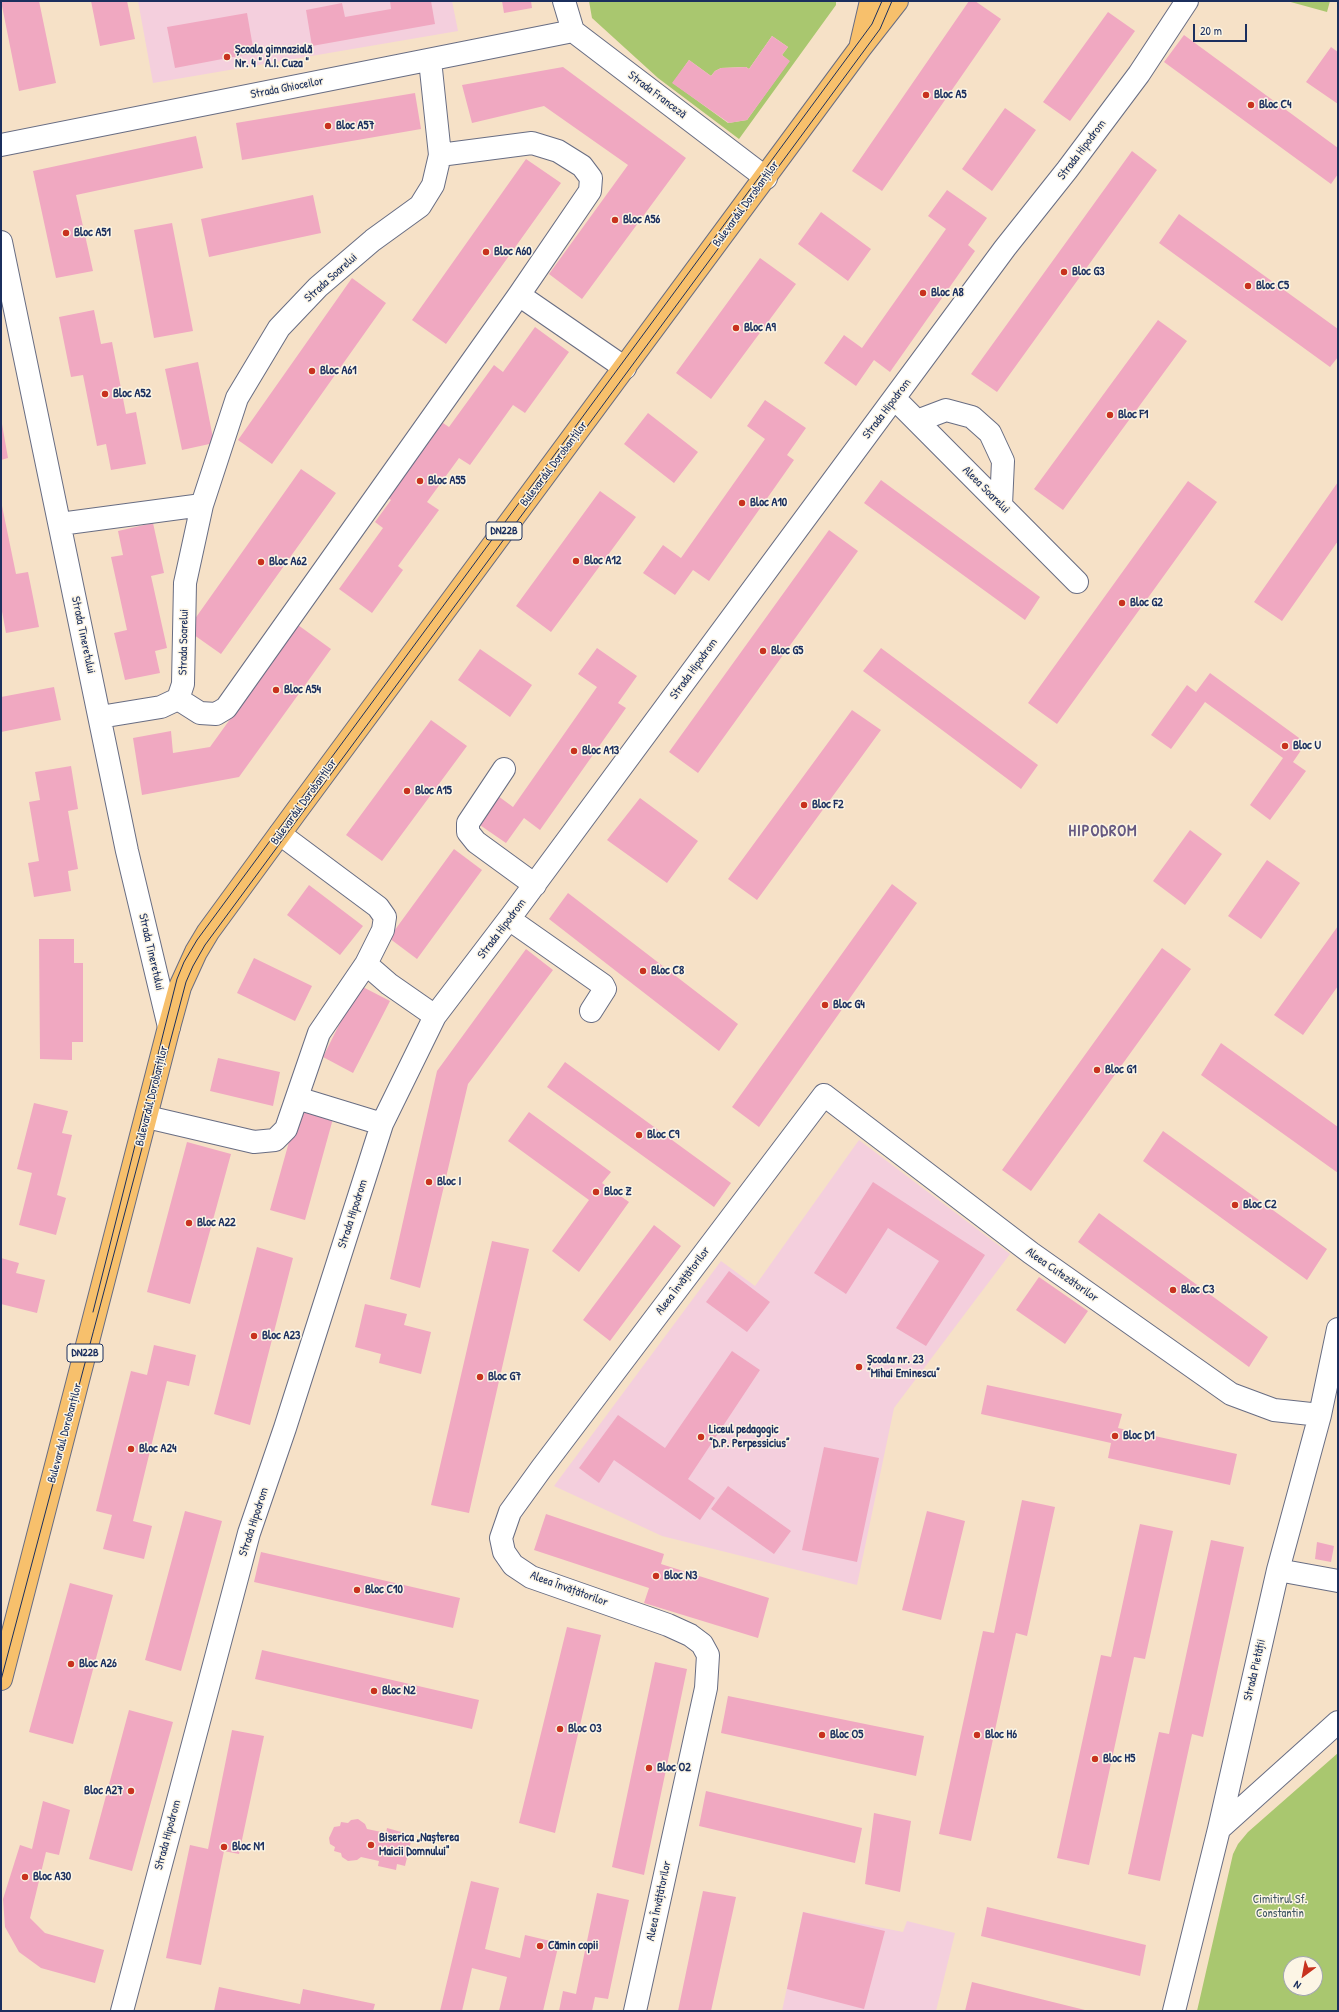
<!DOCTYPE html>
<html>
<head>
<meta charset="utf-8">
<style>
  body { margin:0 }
  #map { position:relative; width:1339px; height:2012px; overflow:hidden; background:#f6e1c7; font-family:"Patrick Hand",sans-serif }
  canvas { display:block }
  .frame { position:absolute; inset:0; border:2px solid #1b2f5e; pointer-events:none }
  .north { position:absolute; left:1283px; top:1956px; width:40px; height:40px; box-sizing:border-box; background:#fcf5e5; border:1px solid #a2a6af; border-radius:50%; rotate:212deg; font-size:11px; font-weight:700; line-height:16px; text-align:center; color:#1b2f5e }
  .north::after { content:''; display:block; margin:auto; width:14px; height:18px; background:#c8321e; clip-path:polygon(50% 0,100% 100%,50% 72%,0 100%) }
  .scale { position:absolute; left:1193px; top:24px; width:54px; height:18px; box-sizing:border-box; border:2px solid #1b2f5e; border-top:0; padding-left:5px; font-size:12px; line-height:14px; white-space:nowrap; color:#1b2f5e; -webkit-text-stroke:3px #fcf5e5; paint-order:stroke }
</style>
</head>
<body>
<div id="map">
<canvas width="1339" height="2012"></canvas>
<div class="frame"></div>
<div class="north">N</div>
<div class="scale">20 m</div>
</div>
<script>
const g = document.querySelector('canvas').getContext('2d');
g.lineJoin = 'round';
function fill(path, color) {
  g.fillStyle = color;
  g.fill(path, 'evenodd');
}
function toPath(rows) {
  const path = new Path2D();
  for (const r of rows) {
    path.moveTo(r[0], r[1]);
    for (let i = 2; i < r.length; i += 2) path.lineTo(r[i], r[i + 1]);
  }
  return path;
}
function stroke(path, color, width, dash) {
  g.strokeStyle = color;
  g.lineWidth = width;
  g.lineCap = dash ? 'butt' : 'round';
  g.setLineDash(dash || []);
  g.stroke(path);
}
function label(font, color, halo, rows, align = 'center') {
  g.font = font + ' "Patrick Hand",sans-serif';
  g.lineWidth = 3;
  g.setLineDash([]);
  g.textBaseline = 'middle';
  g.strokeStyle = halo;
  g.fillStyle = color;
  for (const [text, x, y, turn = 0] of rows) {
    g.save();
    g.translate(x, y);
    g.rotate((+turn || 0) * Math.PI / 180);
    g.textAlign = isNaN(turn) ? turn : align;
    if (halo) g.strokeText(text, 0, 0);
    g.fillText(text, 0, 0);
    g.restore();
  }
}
fill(toPath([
  [138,1,452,1,458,31,153,83],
  [859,1140,1010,1254,894,1408,857,1585,662,1536,554,1486,721,1261,755,1286],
  [803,1912,903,1932,907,1921,955,1933,936,2011,782,2011]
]), '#f4cfdd');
fill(toPath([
  [589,1,836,1,836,5,739,139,658,78,592,18],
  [772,36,788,47,782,55,789,61,747,120,728,123,673,83,689,60,711,76,715,71,721,68,746,67,749,69],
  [1287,1,1330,1,1327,12],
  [1338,1753,1338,2011,1197,2011,1233,1854,1238,1844,1248,1832],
  [1291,1964,1315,1964,1315,1988,1291,1988]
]), '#a9c76f');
fill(toPath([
  [1,1,39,1,56,83,19,91],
  [91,1,127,1,135,39,100,46],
  [390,1,431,1,435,24,312,46,306,10,342,3,345,17,391,9],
  [502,1,531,1,532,8,504,13],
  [969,1,975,1,1001,19,882,191,852,171],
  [1108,12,1135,31,1070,121,1043,102],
  [247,13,254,53,175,68,167,27],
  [1184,35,1338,148,1338,174,1331,184,1164,62],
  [772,36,788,47,782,55,790,61,747,120,729,123,672,83,689,60,711,76,715,71,721,68,746,67,749,69],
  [1331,47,1338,52,1338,104,1306,82],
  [563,67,686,158,582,299,549,274,628,165,544,106,472,123,462,85],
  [415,93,421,129,242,160,236,123],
  [1005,108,1036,130,992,191,962,169],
  [196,136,203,168,76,195,93,271,56,278,33,171],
  [1132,151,1157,170,997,392,971,374],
  [526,159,561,183,446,344,412,320],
  [947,190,987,218,968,245,975,251,890,372,874,360,856,386,824,363,844,335,862,348,946,229,928,216],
  [313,195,321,233,209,257,201,219],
  [821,212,871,249,848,281,798,244],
  [1179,214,1338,329,1338,357,1330,367,1159,243],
  [172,223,193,331,154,338,134,230],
  [760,258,796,284,711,399,676,373],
  [352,278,386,303,272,464,238,440],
  [94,310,101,344,112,342,126,414,136,412,146,464,111,470,106,444,97,446,83,375,71,377,59,317],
  [1158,320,1187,341,1063,510,1034,489],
  [535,327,569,352,525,413,513,405,470,465,459,458,427,502,439,510,398,566,403,570,372,613,339,589,383,528,375,522,391,500,386,496,440,421,449,427,494,365,503,372],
  [198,362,214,443,182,450,165,369],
  [765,400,806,428,787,455,794,460,709,581,693,570,675,595,643,573,663,545,681,558,765,439,747,426],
  [648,413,698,452,674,483,624,444],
  [2,424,8,458,1,460,1,425],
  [301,469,336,493,221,654,187,630],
  [881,480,1040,597,1025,620,864,503],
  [1188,481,1217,502,1057,724,1028,703],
  [1338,482,1338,541,1282,621,1254,602],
  [600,491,636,517,551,632,516,606],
  [1,501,16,574,28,572,39,627,6,633,1,606],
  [153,523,164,573,151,576,167,648,155,651,160,673,125,680,114,633,127,630,111,557,123,555,118,531],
  [829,530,858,551,698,773,669,752],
  [298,625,331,649,239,777,142,795,133,738,171,731,173,753,210,747],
  [597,648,637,676,618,703,626,708,540,830,524,818,506,843,474,821,494,793,513,807,597,687,578,674],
  [881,648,1038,765,1021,789,863,671],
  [480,649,532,685,510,717,458,680],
  [1210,673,1306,743,1293,762,1306,771,1270,820,1250,805,1283,758,1205,702,1171,749,1151,735,1187,685,1196,692],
  [54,687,61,720,1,732,1,697],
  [852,710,881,730,757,900,728,879],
  [431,720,467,746,382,861,346,835],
  [71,766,78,809,68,811,78,869,68,871,71,891,34,897,28,863,39,861,29,802,40,800,35,772],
  [640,798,698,841,667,883,607,840],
  [1190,830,1222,854,1185,905,1153,881],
  [454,849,482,870,417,959,389,938],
  [1267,860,1300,883,1261,939,1228,916],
  [892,884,917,903,759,1127,732,1107],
  [309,885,363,926,340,955,287,915],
  [568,893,738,1024,719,1051,549,919],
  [1338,926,1338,986,1303,1035,1274,1015],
  [39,939,74,939,74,963,83,963,83,1042,72,1042,72,1060,40,1059],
  [1162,948,1191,969,1031,1191,1002,1170],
  [526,949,553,970,468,1084,420,1288,390,1279,437,1071],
  [254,958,312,986,295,1021,237,993],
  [359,985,390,1001,353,1073,323,1057],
  [1221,1043,1338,1127,1338,1173,1201,1075],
  [218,1058,280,1072,273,1106,210,1091],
  [565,1062,731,1183,714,1207,547,1087],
  [34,1103,68,1111,62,1133,72,1135,57,1195,66,1198,56,1235,19,1225,32,1173,17,1169],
  [299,1106,334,1115,305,1220,270,1210],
  [529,1112,611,1172,602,1183,629,1202,579,1272,552,1251,589,1200,508,1141],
  [1163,1131,1327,1249,1307,1280,1143,1161],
  [187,1142,231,1154,190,1304,147,1292],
  [873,1182,985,1255,926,1346,896,1328,939,1261,888,1228,846,1294,814,1273],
  [1099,1213,1268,1337,1249,1367,1078,1242],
  [654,1225,681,1246,610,1341,583,1320],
  [492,1241,529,1249,469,1513,431,1505],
  [257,1247,293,1258,250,1425,214,1414],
  [1,1258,19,1263,16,1273,45,1280,37,1313,1,1304],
  [729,1271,770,1302,747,1332,706,1302],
  [1039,1277,1088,1311,1065,1344,1016,1310],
  [365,1304,407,1314,404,1325,431,1332,421,1374,379,1363,381,1354,355,1347],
  [154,1345,196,1355,189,1386,167,1381,133,1521,152,1526,144,1559,103,1549,112,1515,96,1511,131,1371,147,1375],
  [732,1351,760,1370,688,1479,715,1498,700,1520,614,1460,599,1483,579,1468,618,1415,665,1448],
  [987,1385,1122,1414,1118,1428,1237,1454,1230,1485,1108,1458,1111,1443,981,1414],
  [824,1447,879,1458,857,1562,802,1550],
  [728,1486,791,1531,774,1554,711,1509],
  [1022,1500,1055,1507,1027,1636,1016,1633,971,1841,939,1834,983,1631,994,1633],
  [185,1511,222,1521,181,1671,145,1660],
  [927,1511,965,1521,941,1620,902,1610],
  [546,1514,664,1554,661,1564,769,1598,758,1638,644,1603,649,1588,534,1550],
  [1140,1524,1173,1531,1145,1659,1134,1657,1089,1865,1057,1858,1101,1655,1111,1657],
  [1211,1540,1244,1547,1203,1737,1192,1734,1160,1881,1128,1874,1159,1732,1169,1734],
  [1317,1542,1334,1546,1331,1562,1315,1559],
  [261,1552,460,1598,453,1628,254,1582],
  [70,1583,113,1595,73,1744,29,1732],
  [567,1627,601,1635,555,1833,519,1823],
  [262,1650,479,1700,472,1729,255,1679],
  [655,1662,687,1669,644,1875,612,1867],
  [728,1696,924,1736,916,1776,721,1733],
  [129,1710,173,1722,132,1871,89,1859],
  [232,1730,264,1736,239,1854,224,1851,201,1965,166,1958,190,1845,208,1849],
  [706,1791,862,1828,855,1863,699,1826],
  [43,1801,70,1810,59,1855,46,1852,30,1918,45,1933,104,1950,95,1983,41,1968,19,1952,5,1927,3,1899,20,1845,32,1849],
  [874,1813,911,1821,900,1892,865,1884],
  [358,1819,365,1824,367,1829,386,1833,387,1828,405,1833,403,1839,411,1841,405,1866,397,1864,396,1870,378,1866,379,1861,361,1857,357,1860,348,1861,342,1857,341,1853,334,1851,335,1847,330,1844,329,1838,334,1827,340,1826,341,1822,348,1823,351,1820],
  [471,1881,499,1888,485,1949,520,1958,525,1935,559,1943,543,2011,499,2011,507,1977,472,1968,462,2011,440,2011],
  [703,1891,736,1897,711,2011,678,2011],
  [597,1893,629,1900,608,1999,595,1997,592,2011,559,2011,563,1991,576,1994],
  [987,1907,1146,1945,1140,1976,981,1936],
  [803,1912,885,1931,864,2009,787,1989],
  [972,1982,1085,2010,1085,2011,965,2011],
  [219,1987,300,2004,303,1989,375,2004,373,2011,214,2011]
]), '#f0a8c1');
const minor = toPath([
  [564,1,573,31,766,178],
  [1,145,573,31],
  [1,242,127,851,169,1027],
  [519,295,625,368],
  [895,399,1077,582],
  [917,421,946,410,972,417,990,433,1003,461,1001,505],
  [60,524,202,505],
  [178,699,200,713,216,714,226,708,519,295,590,191,591,178,582,166,558,151,532,143,440,155],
  [100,717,161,707,178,699,183,684,185,583,202,505,237,398,279,328,318,287,373,240,420,206,433,185,440,155,430,60],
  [504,769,468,823,468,832,476,842,535,885],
  [280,834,378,907,385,917,383,930,366,964,389,984,435,1016],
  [509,919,603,985,605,989,591,1011],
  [297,1098,382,1124],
  [147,1117,254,1142,275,1140,286,1129,319,1033,366,964],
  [1278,1570,1338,1581],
  [1219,1829,1338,1722],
  [122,2011,249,1533,285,1428,382,1124,435,1016,512,915,1005,248,1067,170,1139,74,1187,1],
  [635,2011,706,1688,708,1655,702,1644,690,1635,668,1625,531,1577,513,1565,504,1552,501,1538,510,1512,541,1469,824,1095,1031,1253,1231,1394,1274,1410,1320,1415],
  [1174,2011,1219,1829,1278,1570,1320,1415,1338,1329]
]);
const major = toPath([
  [861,44,871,1],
  [1,1679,169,1027,180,987,196,952,208,932,295,813,861,47,897,1]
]);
stroke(minor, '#686d83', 24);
stroke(major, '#686d83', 24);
stroke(minor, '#fff', 22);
stroke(major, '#f7c06c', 22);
stroke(toPath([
  [93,1312,177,979,184,962,197,940,872,24,882,1],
  [1,1680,186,982,193,966,205,945,880,29,892,1]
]), '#1b2f5e', 1);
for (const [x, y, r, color] of [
  [227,57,4,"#c8321e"],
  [926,95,4,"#c8321e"],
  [1251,105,4,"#c8321e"],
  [328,126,4,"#c8321e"],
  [615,220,4,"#c8321e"],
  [66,233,4,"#c8321e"],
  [486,252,4,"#c8321e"],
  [1064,272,4,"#c8321e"],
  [1248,286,4,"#c8321e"],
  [923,293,4,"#c8321e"],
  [736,328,4,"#c8321e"],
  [312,371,4,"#c8321e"],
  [105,394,4,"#c8321e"],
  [1110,415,4,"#c8321e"],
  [420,481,4,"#c8321e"],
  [742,503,4,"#c8321e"],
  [576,561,4,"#c8321e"],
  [261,562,4,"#c8321e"],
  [1122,603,4,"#c8321e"],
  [763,651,4,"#c8321e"],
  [276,690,4,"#c8321e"],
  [1285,746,4,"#c8321e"],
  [574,751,4,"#c8321e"],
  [407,791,4,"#c8321e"],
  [804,805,4,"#c8321e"],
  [643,971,4,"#c8321e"],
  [825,1005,4,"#c8321e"],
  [1097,1070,4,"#c8321e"],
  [639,1135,4,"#c8321e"],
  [429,1182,4,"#c8321e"],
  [596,1192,4,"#c8321e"],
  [1235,1205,4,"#c8321e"],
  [189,1223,4,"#c8321e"],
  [1173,1290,4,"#c8321e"],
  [254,1336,4,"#c8321e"],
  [859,1367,4,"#c8321e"],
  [480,1377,4,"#c8321e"],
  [1115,1436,4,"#c8321e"],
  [701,1437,4,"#c8321e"],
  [131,1449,4,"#c8321e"],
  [656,1576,4,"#c8321e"],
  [357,1590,4,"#c8321e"],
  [71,1664,4,"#c8321e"],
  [374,1691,4,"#c8321e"],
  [560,1729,4,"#c8321e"],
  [822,1735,4,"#c8321e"],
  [977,1735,4,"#c8321e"],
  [1095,1759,4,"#c8321e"],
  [649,1768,4,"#c8321e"],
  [131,1791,4,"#c8321e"],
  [371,1845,4,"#c8321e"],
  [224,1847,4,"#c8321e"],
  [25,1877,4,"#c8321e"],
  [540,1946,4,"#c8321e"]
]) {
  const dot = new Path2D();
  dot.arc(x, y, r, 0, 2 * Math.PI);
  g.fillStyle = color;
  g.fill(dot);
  stroke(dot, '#fcf5e5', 1.5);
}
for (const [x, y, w] of [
  [504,531,36],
  [85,1353,36]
]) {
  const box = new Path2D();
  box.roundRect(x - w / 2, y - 9, w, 18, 3);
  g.fillStyle = '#fcf5e5';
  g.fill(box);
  stroke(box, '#1b2f5e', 1);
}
label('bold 11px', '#1b2f5e', null, [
  ["DN22B",504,531],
  ["DN22B",85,1353]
]);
label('bold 12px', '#1b2f5e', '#fcf5e5', [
  ["Școala gimnazială",235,50],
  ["Nr. 4 \" A.I. Cuza \"",235,64],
  ["Bloc A5",934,95],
  ["Bloc C4",1259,105],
  ["Bloc A57",336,126],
  ["Bloc A56",623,220],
  ["Bloc A51",74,233],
  ["Bloc A60",494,252],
  ["Bloc G3",1072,272],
  ["Bloc C5",1256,286],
  ["Bloc A8",931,293],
  ["Bloc A9",744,328],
  ["Bloc A61",320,371],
  ["Bloc A52",113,394],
  ["Bloc F1",1118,415],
  ["Bloc A55",428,481],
  ["Bloc A10",750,503],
  ["Bloc A12",584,561],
  ["Bloc A62",269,562],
  ["Bloc G2",1130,603],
  ["Bloc G5",771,651],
  ["Bloc A54",284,690],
  ["Bloc U",1293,746],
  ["Bloc A13",582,751],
  ["Bloc A15",415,791],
  ["Bloc F2",812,805],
  ["Bloc C8",651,971],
  ["Bloc G4",833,1005],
  ["Bloc G1",1105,1070],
  ["Bloc C9",647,1135],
  ["Bloc I",437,1182],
  ["Bloc Z",604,1192],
  ["Bloc C2",1243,1205],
  ["Bloc A22",197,1223],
  ["Bloc C3",1181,1290],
  ["Bloc A23",262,1336],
  ["Școala nr. 23",867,1360],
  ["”Mihai Eminescu”",867,1374],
  ["Bloc G7",488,1377],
  ["Liceul pedagogic",709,1430],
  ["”D.P. Perpessicius”",709,1444],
  ["Bloc D1",1123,1436],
  ["Bloc A24",139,1449],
  ["Bloc N3",664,1576],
  ["Bloc C10",365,1590],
  ["Bloc A26",79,1664],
  ["Bloc N2",382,1691],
  ["Bloc O3",568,1729],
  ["Bloc O5",830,1735],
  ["Bloc H6",985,1735],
  ["Bloc H5",1103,1759],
  ["Bloc O2",657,1768],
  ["Bloc A27",123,1791,"right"],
  ["Biserica „Nașterea",379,1838],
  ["Maicii Domnului\"",379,1852],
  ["Bloc N1",232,1847],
  ["Bloc A30",33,1877],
  ["Cămin copii",548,1946]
], 'left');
label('12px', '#1b2f5e', '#fcf5e5', [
  ["Strada Ghioceilor",287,88,-11],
  ["Strada Franceză",657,95,37],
  ["Strada Hipodrom",1082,150,-53],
  ["Bulevardul Dorobanților",746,204,-54],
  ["Strada Soarelui",331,278,-42],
  ["Strada Hipodrom",887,409,-53],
  ["Bulevardul Dorobanților",554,464,-53],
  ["Aleea Soarelui",986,490,45],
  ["Strada Tineretului",83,635,78],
  ["Strada Soarelui",184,642,-89],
  ["Strada Hipodrom",694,669,-54],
  ["Bulevardul Dorobanților",304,802,-54],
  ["Strada Hipodrom",502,929,-53],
  ["Strada Tineretului",151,952,77],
  ["Bulevardul Dorobanților",152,1096,-76],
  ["Strada Hipodrom",353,1214,-72],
  ["Aleea Cutezătorilor",1062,1275,35],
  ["Aleea Învățătorilor",683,1281,-53],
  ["Bulevardul Dorobanților",65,1433,-75],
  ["Strada Hipodrom",254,1522,-72],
  ["Aleea Învățătorilor",569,1589,20],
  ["Strada Pietății",1255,1670,-77],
  ["Strada Hipodrom",168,1835,-75],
  ["Aleea Învățătorilor",659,1901,-78]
]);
label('12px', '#3e5562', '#fcf5e5', [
  ["Cimitirul Sf.",1280,1900],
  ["Constantin",1280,1914]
]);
g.letterSpacing = '1px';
label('bold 16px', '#665981', '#fcf5e5', [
  ["HIPODROM",1103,832]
]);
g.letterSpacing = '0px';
</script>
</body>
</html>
